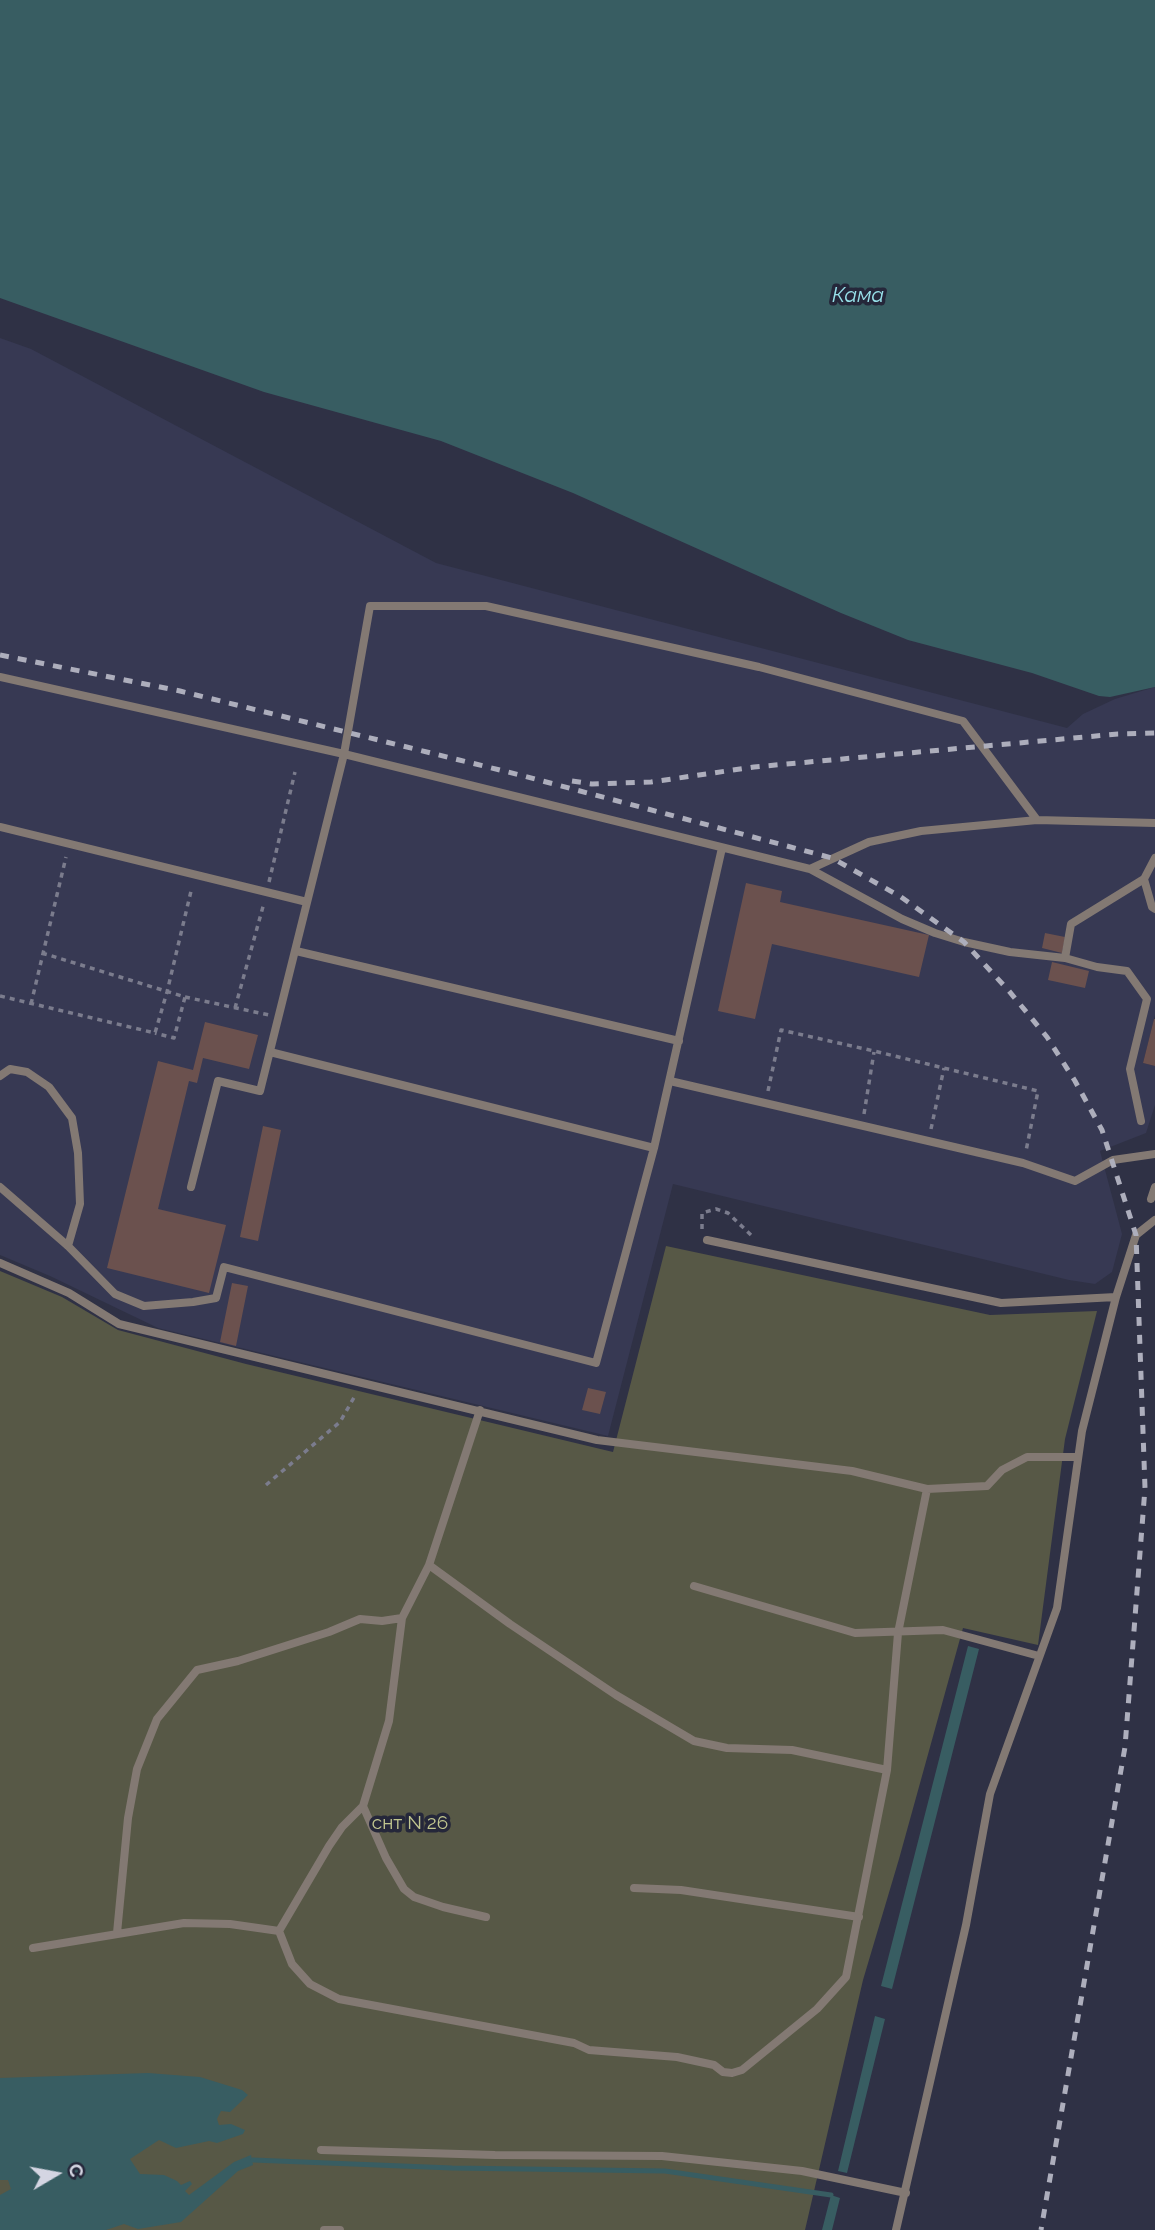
<!DOCTYPE html>
<html>
<head>
<meta charset="utf-8">
<style>
  body { margin:0 }
  #map { position:relative; width:1155px; height:2230px; overflow:hidden; background:#2f3145; font-family:Raleway,sans-serif }
  canvas { display:block }
  .north { position:absolute; left:21px; top:2139px; width:70px; height:70px; -webkit-text-stroke:5px #25273a; paint-order:stroke; rotate:80deg; font-size:19px; font-weight:700; line-height:28px; text-align:center; color:#d4d5e2 }
  .north::after { content:''; display:block; margin:auto; width:24px; height:32px; background:#d4d5e2; clip-path:polygon(50% 0,100% 100%,50% 72%,0 100%) }
</style>
</head>
<body>
<div id="map">
<canvas width="1155" height="2230"></canvas>
<div class="north">С</div>
</div>
<script>
const g = document.querySelector('canvas').getContext('2d');
g.lineJoin = 'round';
function fill(path, color) {
  g.fillStyle = color;
  g.fill(path, 'evenodd');
}
function toPath(rows) {
  const path = new Path2D();
  for (const r of rows) {
    path.moveTo(r[0], r[1]);
    for (let i = 2; i < r.length; i += 2) path.lineTo(r[i], r[i + 1]);
  }
  return path;
}
function stroke(path, color, width, dash) {
  g.strokeStyle = color;
  g.lineWidth = width;
  g.lineCap = dash ? 'butt' : 'round';
  g.setLineDash(dash || []);
  g.stroke(path);
}
function label(font, color, halo, rows, align = 'center') {
  g.font = font + ' Raleway,sans-serif';
  g.lineWidth = 7;
  g.setLineDash([]);
  g.textBaseline = 'middle';
  g.strokeStyle = halo;
  g.fillStyle = color;
  for (const [text, x, y, turn = 0] of rows) {
    g.save();
    g.translate(x, y);
    g.rotate((+turn || 0) * Math.PI / 180);
    g.textAlign = isNaN(turn) ? turn : align;
    if (halo) g.strokeText(text, 0, 0);
    g.fillText(text, 0, 0);
    g.restore();
  }
}
fill(toPath([
  [0,338,31,349,436,563,1067,728,1083,714,1115,699,1155,687,1155,1015,1143,1063,1155,1066,1155,1105,1146,1133,1100,1151,1122,1234,1112,1272,1095,1284,1069,1280,673,1184,608,1436,158,1328,50,1276,0,1255]
]), '#373953');
fill(toPath([
  [666,1246,990,1315,1097,1311,1065,1439,1038,1645,963,1628,899,1859,863,1980,805,2230,0,2230,0,1271,62,1297,118,1330,246,1364,613,1452]
]), '#575846');
fill(toPath([
  [0,0,1155,0,1155,687,1110,697,1099,696,1032,673,908,640,841,613,573,493,441,441,264,392,0,298],
  [968,1646,979,1649,892,1989,881,1986],
  [875,2016,885,2019,847,2173,838,2171],
  [148,2073,200,2077,242,2090,248,2095,230,2112,221,2111,217,2119,219,2125,231,2124,245,2130,243,2134,217,2143,209,2141,176,2148,159,2140,130,2159,140,2174,164,2175,177,2181,181,2185,190,2181,192,2184,185,2191,189,2195,234,2162,251,2155,253,2165,238,2171,181,2222,138,2229,124,2224,106,2230,0,2230,0,2195,11,2189,8,2180,0,2180,0,2078],
  [831,2195,840,2198,832,2230,822,2230]
]), '#385d62');
stroke(toPath([
  [253,2160,452,2168,665,2171,831,2195]
]), '#385d62', 5);
fill(toPath([
  [746,883,782,891,780,902,929,935,919,977,772,944,755,1019,718,1011],
  [1045,933,1065,937,1062,953,1042,948],
  [1052,962,1089,971,1085,988,1048,980],
  [1154,1019,1155,1019,1155,1066,1143,1063],
  [205,1022,258,1035,249,1069,203,1058,197,1083,189,1081,158,1209,226,1225,209,1293,107,1268,158,1061,193,1070],
  [263,1126,281,1130,258,1241,240,1237],
  [232,1283,248,1286,236,1346,220,1342],
  [588,1388,606,1392,600,1414,582,1410]
]), '#6b514e');
stroke(toPath([
  [269,882,295,772],
  [42,953,185,997,174,1038,155,1033],
  [0,996,155,1033,167,992,192,887],
  [185,997,269,1015],
  [31,1004,66,857],
  [235,1008,264,903],
  [768,1091,781,1030,874,1051,1038,1091,1026,1151],
  [864,1114,874,1052],
  [931,1129,944,1068],
  [702,1229,702,1213,716,1209,728,1213,752,1236],
  [266,1485,340,1422,356,1394]
]), '#7b7c8d', 3.5, [5, 5]);
stroke(toPath([
  [0,677,344,754,810,869,869,842,921,831,1037,820,1155,823],
  [0,827,307,902],
  [810,869,902,919,935,933,964,942,1010,952,1065,958],
  [1144,879,1152,907,1155,909],
  [296,951,679,1041],
  [270,1052,654,1148],
  [0,1076,10,1069,27,1072,49,1087,72,1118,78,1153,80,1204,68,1246],
  [670,1081,1023,1163,1075,1181,1113,1160,1155,1154],
  [1141,1121,1130,1069,1147,999,1127,971,1097,967,1065,958,1071,924,1144,879,1155,858],
  [0,1187,68,1246,115,1294,144,1306,193,1302,216,1298,224,1267,596,1363,654,1148,722,848],
  [191,1187,218,1081,260,1091,344,754,370,606,486,606,759,667,963,721,1037,820],
  [1151,1199,1155,1187],
  [707,1240,1001,1303,1116,1297],
  [0,1263,69,1293,119,1324,597,1440,852,1471,927,1489,987,1486,1002,1470,1027,1457,1078,1457],
  [480,1410,429,1565,402,1618,389,1721,363,1806,386,1858,404,1889,414,1897,443,1907,486,1917],
  [429,1565,510,1624,616,1695,694,1741,727,1748,792,1750,887,1770],
  [694,1586,855,1633,943,1630,1039,1656],
  [363,1806,342,1827,329,1846,279,1931,292,1964,310,1984,339,1999,574,2043,589,2050,677,2057,714,2065,723,2072,732,2073,742,2070,817,2009,846,1977,887,1770,898,1633,927,1489],
  [634,1888,681,1890,859,1917],
  [117,1933,128,1818,137,1769,157,1719,197,1670,238,1661,329,1632,360,1619,382,1621,402,1618],
  [33,1948,184,1923,230,1924,279,1931],
  [321,2150,495,2155,662,2156,802,2171,906,2193],
  [324,2230,340,2230],
  [896,2230,966,1925,990,1794,1057,1608,1082,1431,1116,1297,1136,1235,1155,1220]
]), '#837973', 8);
stroke(toPath([
  [0,655,180,691,520,775,832,858,901,897,964,942,1009,991,1047,1037,1075,1081,1102,1130,1136,1235,1145,1488,1125,1747,1041,2230],
  [572,781,592,784,651,782,754,767,1118,734,1155,733]
]), '#adaebc', 5, [9, 9]);
label('19px', '#c1c68f', '#25273a', [
  ["снт N 26",410,1823]
]);
label('italic 21px', '#97e0e9', '#25273a', [
  ["Кама",858,296]
]);
</script>
</body>
</html>
